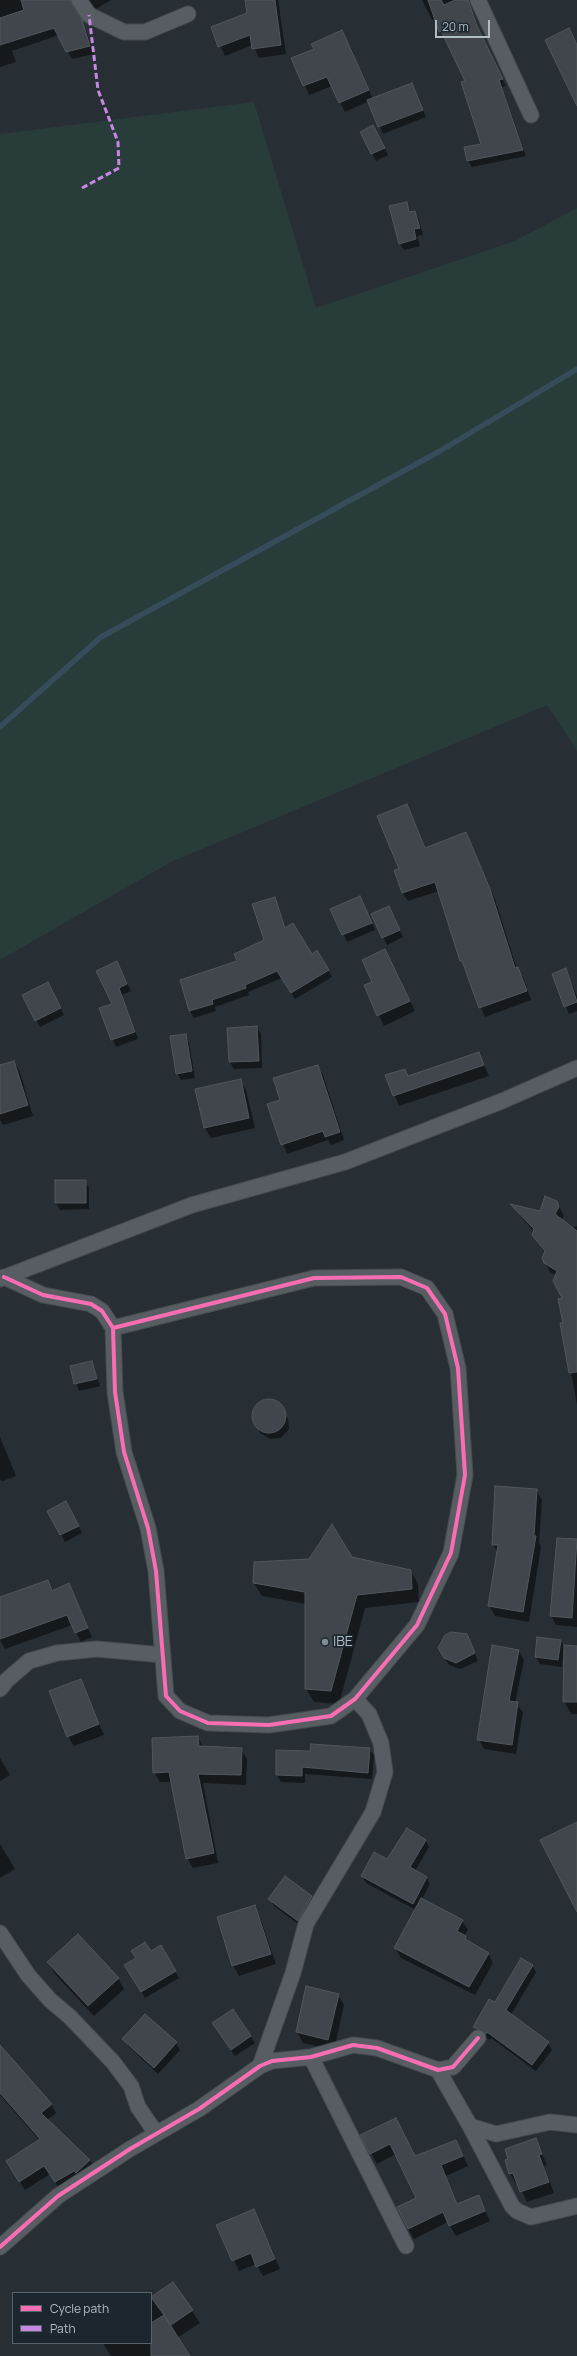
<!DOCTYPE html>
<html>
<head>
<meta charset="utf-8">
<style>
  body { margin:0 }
  #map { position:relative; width:577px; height:2356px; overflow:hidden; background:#282f34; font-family:Manrope,sans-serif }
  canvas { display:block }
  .legend { position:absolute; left:12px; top:2292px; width:140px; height:52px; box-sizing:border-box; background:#1c262e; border:1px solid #58626a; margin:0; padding:5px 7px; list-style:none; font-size:12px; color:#b1bdc5 }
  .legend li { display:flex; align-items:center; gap:8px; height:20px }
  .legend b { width:20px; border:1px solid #58626a }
  .scale { position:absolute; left:435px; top:20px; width:55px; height:18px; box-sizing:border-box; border:2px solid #b1bdc5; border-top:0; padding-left:5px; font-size:12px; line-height:14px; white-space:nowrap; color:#b1bdc5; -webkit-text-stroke:3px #1c262e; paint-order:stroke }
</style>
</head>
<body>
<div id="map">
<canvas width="577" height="2356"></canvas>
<ul class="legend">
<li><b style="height:5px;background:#f96db3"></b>Cycle path</li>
<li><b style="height:5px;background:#c787e3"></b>Path</li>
</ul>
<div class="scale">20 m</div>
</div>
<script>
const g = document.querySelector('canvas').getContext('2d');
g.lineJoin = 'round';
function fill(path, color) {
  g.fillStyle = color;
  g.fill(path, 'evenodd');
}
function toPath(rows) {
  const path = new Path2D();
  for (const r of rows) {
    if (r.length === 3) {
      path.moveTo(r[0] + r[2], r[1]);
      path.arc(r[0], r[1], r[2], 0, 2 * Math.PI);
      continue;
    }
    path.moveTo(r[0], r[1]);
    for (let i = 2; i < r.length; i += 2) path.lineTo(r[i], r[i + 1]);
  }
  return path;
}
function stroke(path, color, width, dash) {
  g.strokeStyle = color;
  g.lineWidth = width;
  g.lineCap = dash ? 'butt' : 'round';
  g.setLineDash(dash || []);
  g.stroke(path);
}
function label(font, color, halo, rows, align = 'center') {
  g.font = font + ' Manrope,sans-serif';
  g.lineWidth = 3.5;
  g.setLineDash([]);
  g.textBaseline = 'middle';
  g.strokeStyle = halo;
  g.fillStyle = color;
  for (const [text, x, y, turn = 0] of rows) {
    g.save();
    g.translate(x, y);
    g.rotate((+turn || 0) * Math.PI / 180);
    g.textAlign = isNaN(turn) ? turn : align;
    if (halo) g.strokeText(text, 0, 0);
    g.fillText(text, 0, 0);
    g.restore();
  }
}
fill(toPath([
  [254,102,316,308,515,241,577,208,577,751,547,705,171,862,0,960,0,134]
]), '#283c3a');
fill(toPath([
  [0,0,81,0,75,4,75,13,86,30,94,54,72,59,59,35,12,51,16,62,0,67],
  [88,0,111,0,96,9],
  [246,0,278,0,286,54,259,58,253,45,225,56,212,27,248,13],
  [422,0,468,0,480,34,506,86,502,87,526,156,472,167,468,161,482,145,466,81,445,38,440,32,435,18,432,20],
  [346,40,373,99,411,84,426,117,383,134,369,101,345,112,332,86,309,95,293,58],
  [361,132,377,133,388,155,376,161],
  [406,203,411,213,415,212,419,219,423,235,417,236,420,246,404,250,400,244],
  [411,814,426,849,465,833,495,899,517,969,523,977,531,1000,485,1017,461,961,439,891,408,901,403,893,401,869],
  [275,898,286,928,311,955,318,954,332,977,295,999,282,978,248,992,249,995,215,1007,216,1011,194,1018,190,1011,238,962,265,941],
  [364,905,375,930,347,942,332,909],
  [392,914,403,937,387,945,372,915],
  [385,950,415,1011,384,1026,365,986,373,982],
  [120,969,131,991,122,995,138,1039,116,1047,101,1009,113,1005],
  [566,970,577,996,577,1011,569,1014,553,974],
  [52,990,64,1015,40,1027,36,1020],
  [257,1027,261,1034,262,1068,234,1069,230,1062,228,1029],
  [185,1035,189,1042,195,1078,181,1080,177,1073],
  [479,1053,489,1076,399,1106,387,1076,405,1070,409,1077],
  [14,1062,20,1072,33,1116,3,1125,0,1120,0,1066],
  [318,1066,323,1075,344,1140,331,1145,328,1140,287,1154,268,1105,281,1100],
  [240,1080,246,1090,255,1128,211,1138,205,1128,196,1090],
  [85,1181,89,1188,89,1209,60,1210,56,1203],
  [557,1202,564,1216,561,1220,572,1228,577,1226,577,1405,562,1324,564,1324,564,1299,556,1275,550,1272,545,1262,545,1253,533,1235,534,1232,512,1206,541,1212],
  [92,1362,100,1386,79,1391,71,1367],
  [264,1401,276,1402,288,1418,289,1429,281,1438,270,1439,260,1433,256,1425,254,1414,259,1404],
  [0,1437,16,1476,3,1481,0,1480],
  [536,1490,542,1500,539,1543,541,1547,529,1622,495,1616,489,1605,498,1553,493,1545],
  [70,1509,82,1533,65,1542,49,1511],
  [557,1539,577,1540,577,1627,556,1625,551,1616],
  [351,1558,410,1570,418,1584,419,1602,365,1608,339,1704,314,1702,306,1689,306,1604,262,1596,254,1583],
  [47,1581,53,1591,68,1585,92,1637,81,1642,72,1625,5,1649,0,1640,0,1598],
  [467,1635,478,1661,460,1669,449,1665,439,1648],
  [560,1640,564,1647,562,1667,540,1664,536,1657],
  [519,1651,524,1660,515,1703,523,1712,516,1754,484,1749,479,1740],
  [577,1673,577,1714,571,1714,564,1701],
  [81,1680,104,1735,74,1746,68,1736],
  [198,1737,204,1748,241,1749,247,1759,246,1785,203,1783,218,1863,193,1868,187,1858,172,1782,160,1782,154,1772],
  [370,1749,374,1756,372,1779,305,1774,305,1783,281,1782,277,1775,277,1751],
  [0,1758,10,1775,0,1781],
  [407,1830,426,1841,429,1847,415,1871,427,1878,430,1884,422,1899,462,1921,468,1930,464,1936,468,1942,488,1953,493,1963,475,1995,401,1958,395,1948,416,1910,366,1883,362,1876,388,1860],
  [0,1844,15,1869,0,1878],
  [312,1897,316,1904,302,1927,274,1906,270,1899],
  [254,1906,260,1917,276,1964,239,1976,233,1965],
  [160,1946,179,1978,145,1998,126,1965],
  [48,1962,118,1979,124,1989,94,2016,54,1973],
  [532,1966,536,1972,511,2015,548,2043,552,2050,536,2071,491,2038,490,2040,478,2034,474,2027],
  [307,1987,338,1995,344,2005,334,2050,303,2043,297,2032],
  [233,2010,255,2043,235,2056,217,2030],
  [124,2040,176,2043,180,2050,158,2074,128,2046],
  [0,2056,51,2104,56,2113,47,2120,90,2160,95,2169,60,2190,50,2174,25,2190,12,2170,39,2140,0,2095],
  [396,2119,415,2157,456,2141,468,2166,446,2176,458,2205,478,2196,490,2221,456,2236,448,2222,414,2239,408,2229,418,2198,396,2154,377,2164,371,2153],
  [536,2140,547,2165,544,2166,554,2193,527,2202,518,2183,516,2184,510,2174],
  [254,2210,280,2269,263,2276,256,2264,239,2271,217,2225],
  [173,2283,200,2323,177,2338,188,2356,111,2356,103,2343,151,2343,151,2300]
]), '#0007');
stroke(toPath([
  [0,727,101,637,440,451,577,369]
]), '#364c5b', 5.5);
const building = toPath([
  [21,0,70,0,82,20,90,46,66,52,54,28,0,45,0,18,24,10,21,0],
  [245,0,275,0,281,45,252,49,250,35,218,47,211,27,247,13,245,0],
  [428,0,441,0,444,5,455,0,468,0,477,26,503,79,499,80,523,150,467,161,464,147,481,144,461,82,465,81,441,31,439,32,428,0],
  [569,28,577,45,577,106,545,40,569,28],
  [342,30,369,90,339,103,327,77,303,86,291,58,314,49,311,44,342,30],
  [412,83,423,110,378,127,367,100,412,83],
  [373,125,385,148,371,154,360,132,373,125],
  [407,202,409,212,415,211,420,228,414,229,416,239,399,244,389,206,407,202],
  [407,804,425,848,466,832,490,889,515,968,518,967,527,991,479,1008,462,961,460,961,435,882,402,893,394,870,399,869,377,816,407,804],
  [360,896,372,923,342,935,330,909,360,896],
  [275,897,285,928,293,923,312,954,317,950,329,970,291,993,277,971,245,985,246,988,212,1000,213,1004,189,1011,180,980,237,961,234,954,264,940,252,904,275,897],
  [389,906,400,930,382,938,371,914,389,906],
  [385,949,410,1001,377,1016,364,985,372,982,362,960,385,949],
  [117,961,127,984,119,988,135,1032,111,1040,99,1008,112,1004,96,971,117,961],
  [566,968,577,1002,564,1007,552,974,566,968],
  [48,982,61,1008,35,1021,22,995,48,982],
  [257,1026,259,1061,229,1062,227,1028,257,1026],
  [186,1034,192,1071,176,1074,170,1036,186,1034],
  [479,1052,484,1065,393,1096,385,1075,405,1069,408,1076,479,1052],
  [14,1061,28,1105,0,1114,0,1065,14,1061],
  [318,1065,340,1132,325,1137,323,1131,281,1145,267,1104,280,1100,273,1078,318,1065],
  [241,1079,249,1118,204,1128,195,1089,241,1079],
  [55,1180,86,1180,86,1203,55,1203,55,1180],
  [545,1196,557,1201,559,1207,555,1214,577,1231,577,1372,569,1373,560,1323,563,1323,558,1299,562,1298,553,1281,557,1271,544,1263,542,1258,545,1251,532,1235,534,1229,510,1204,540,1211,545,1196],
  [92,1361,97,1379,74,1384,70,1366,92,1361],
  [269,1416,17],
  [495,1486,537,1489,534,1536,536,1536,523,1612,488,1606,498,1545,492,1545,495,1486],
  [66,1501,79,1526,60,1535,47,1511,66,1501],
  [332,1524,352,1557,411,1570,412,1589,357,1595,331,1691,305,1689,305,1592,253,1583,254,1562,309,1559,332,1524],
  [557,1538,577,1539,572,1618,550,1616,557,1538],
  [48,1580,52,1591,69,1583,88,1628,75,1633,67,1615,0,1639,0,1597,48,1580],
  [451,1632,467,1634,475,1653,456,1663,444,1658,438,1648,445,1635,451,1632],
  [537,1637,561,1640,558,1660,535,1657,537,1637],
  [492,1645,519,1650,509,1701,518,1702,512,1745,477,1740,492,1645],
  [564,1645,577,1646,577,1702,563,1702,564,1645],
  [81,1679,99,1724,67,1737,49,1691,81,1679],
  [198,1736,199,1746,242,1748,241,1775,198,1774,214,1853,186,1859,169,1772,153,1773,152,1738,198,1736],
  [311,1744,370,1748,368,1773,302,1767,302,1776,276,1775,276,1750,310,1751,311,1744],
  [577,1822,577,1912,540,1840,577,1822],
  [407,1828,426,1840,410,1867,427,1877,413,1904,361,1876,374,1852,387,1859,407,1828],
  [285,1876,312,1896,298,1921,268,1899,285,1876],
  [421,1898,463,1920,457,1931,466,1936,465,1939,489,1953,469,1987,394,1948,421,1898],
  [255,1905,271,1954,232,1966,217,1917,255,1905],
  [78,1934,119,1978,88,2006,47,1962,78,1934],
  [145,1942,151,1951,161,1945,176,1971,141,1992,124,1965,136,1958,131,1951,145,1942],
  [521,1958,533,1965,506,2010,549,2042,532,2065,487,2032,486,2034,473,2027,489,1999,495,2002,521,1958],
  [306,1986,339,1994,328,2040,296,2032,306,1986],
  [233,2009,251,2036,231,2050,212,2023,233,2009],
  [145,2014,177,2042,154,2068,122,2039,145,2014],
  [0,2045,52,2104,41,2113,90,2160,76,2173,74,2171,55,2182,44,2166,19,2182,6,2161,40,2139,0,2093,0,2045],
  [396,2118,415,2156,456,2140,463,2156,441,2165,457,2204,479,2195,485,2211,449,2226,443,2212,408,2229,397,2207,416,2198,390,2144,370,2154,360,2135,396,2118],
  [536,2138,542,2154,539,2155,549,2182,520,2192,513,2173,509,2174,505,2160,508,2159,505,2149,536,2138],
  [254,2209,275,2259,256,2267,251,2253,232,2261,216,2225,254,2209],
  [173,2282,193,2310,171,2325,151,2297,173,2282],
  [164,2315,190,2356,151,2356,151,2323,164,2315]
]);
fill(building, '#40464b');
stroke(building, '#50575b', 1);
const street = toPath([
  [79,0,89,15,124,32,145,32,188,14],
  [478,0,531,115],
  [4,1277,43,1295,91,1304,102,1311,113,1328,115,1392,124,1452,148,1528,156,1571,166,1696,180,1711,208,1723,269,1725,331,1716,355,1699,417,1625,451,1553,465,1475,458,1368,445,1314,427,1288,401,1277,314,1278,113,1328],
  [0,1279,192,1205,345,1162,502,1101,577,1068],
  [0,1689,7,1680,29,1661,57,1653,97,1649,163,1655],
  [0,1933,28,1975,50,2000,70,2017,113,2062,131,2086,138,2107,156,2133],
  [311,2057,406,2246],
  [260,2066,293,1973,306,1924,373,1812,385,1772,381,1743,369,1714,355,1699],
  [438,2070,470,2126,512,2206,517,2211,531,2217,577,2206],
  [470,2126,496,2134,550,2122,577,2125],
  [0,2247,58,2196,130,2149,199,2109,260,2066,272,2061,311,2057,353,2045,377,2048,438,2070,453,2067,478,2038]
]);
stroke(street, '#464b4f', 17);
stroke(street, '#575d62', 15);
stroke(toPath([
  [82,188,119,168,118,142,98,90,89,15]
]), '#c787e3', 3, [6, 3]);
stroke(toPath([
  [4,1277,43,1295,91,1304,102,1311,113,1328,115,1392,124,1452,148,1528,156,1571,166,1696,180,1711,208,1723,269,1725,331,1716,355,1699,417,1625,451,1553,465,1475,458,1368,445,1314,427,1288,401,1277,314,1278,113,1328],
  [0,2247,58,2196,130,2149,199,2109,260,2066,272,2061,311,2057,353,2045,377,2048,438,2070,453,2067,478,2038]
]), '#f96db3', 4);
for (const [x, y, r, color] of [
  [325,1642,4,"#818b92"]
]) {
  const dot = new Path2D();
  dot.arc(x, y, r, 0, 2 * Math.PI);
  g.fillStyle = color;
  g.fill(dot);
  stroke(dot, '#1c262e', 1.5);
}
label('14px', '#b1bdc5', '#1c262e', [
  ["IBE",333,1642]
], 'left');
</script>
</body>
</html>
